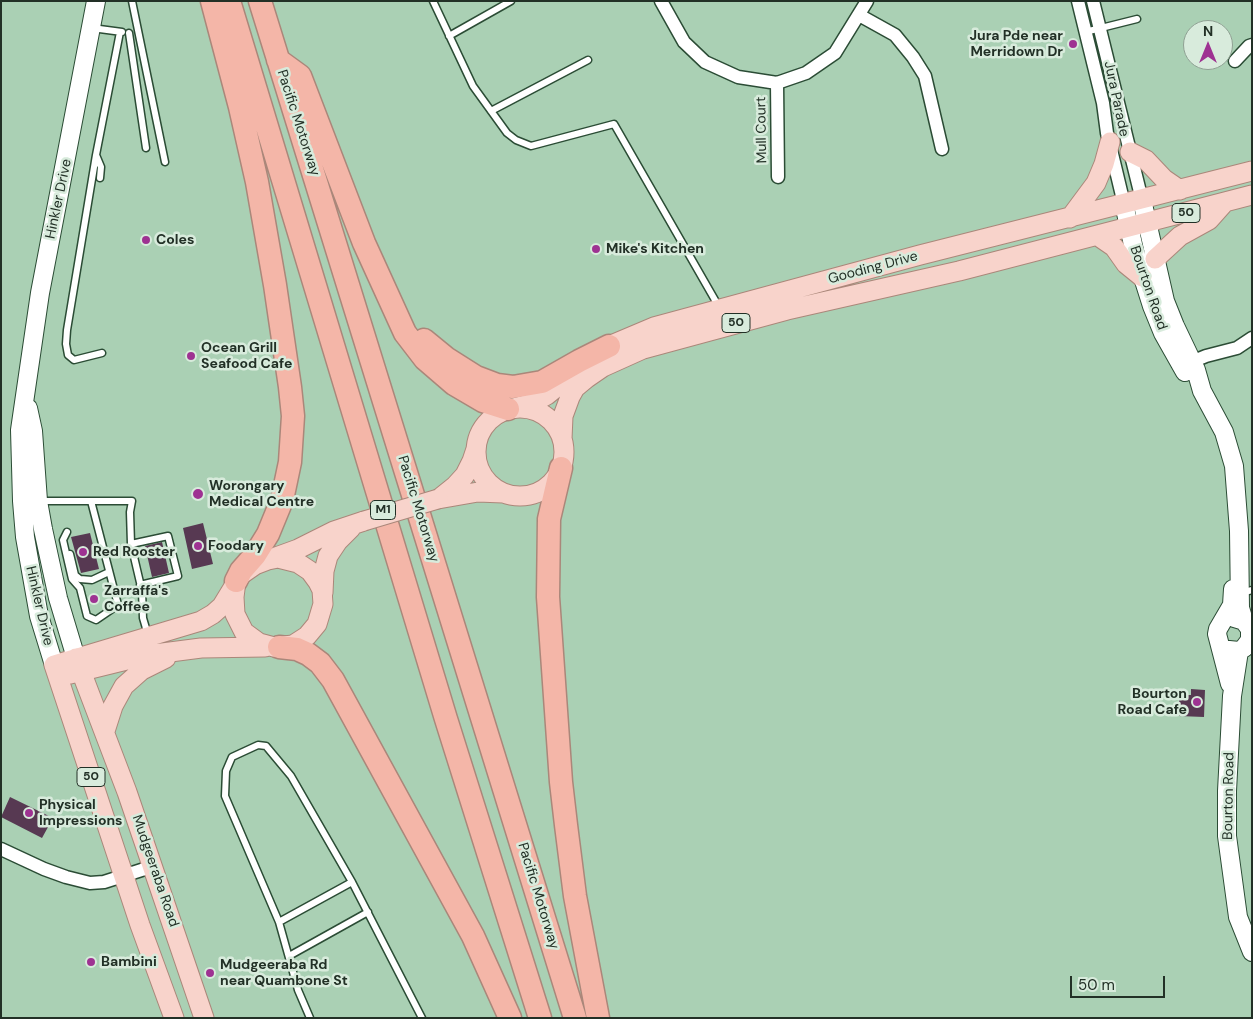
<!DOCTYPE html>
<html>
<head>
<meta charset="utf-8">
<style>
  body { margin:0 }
  #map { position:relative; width:1253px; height:1019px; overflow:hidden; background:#aad0b4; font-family:"DM Sans",sans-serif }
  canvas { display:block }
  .frame { position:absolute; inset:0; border:2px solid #223026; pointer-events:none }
  .north { position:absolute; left:1183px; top:20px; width:50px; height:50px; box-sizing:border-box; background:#d8ebdc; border:1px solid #8fa093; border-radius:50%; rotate:0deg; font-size:14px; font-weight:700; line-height:20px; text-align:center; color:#223026 }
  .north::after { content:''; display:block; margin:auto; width:18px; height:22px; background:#9e3292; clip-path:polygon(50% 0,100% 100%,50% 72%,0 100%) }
  .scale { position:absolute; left:1070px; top:976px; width:95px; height:22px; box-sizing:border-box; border:2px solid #223026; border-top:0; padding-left:6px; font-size:15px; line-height:18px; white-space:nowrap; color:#223026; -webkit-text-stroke:4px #d8ebdc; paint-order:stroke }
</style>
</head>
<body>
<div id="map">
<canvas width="1253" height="1019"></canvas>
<div class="frame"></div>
<div class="north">N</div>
<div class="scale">50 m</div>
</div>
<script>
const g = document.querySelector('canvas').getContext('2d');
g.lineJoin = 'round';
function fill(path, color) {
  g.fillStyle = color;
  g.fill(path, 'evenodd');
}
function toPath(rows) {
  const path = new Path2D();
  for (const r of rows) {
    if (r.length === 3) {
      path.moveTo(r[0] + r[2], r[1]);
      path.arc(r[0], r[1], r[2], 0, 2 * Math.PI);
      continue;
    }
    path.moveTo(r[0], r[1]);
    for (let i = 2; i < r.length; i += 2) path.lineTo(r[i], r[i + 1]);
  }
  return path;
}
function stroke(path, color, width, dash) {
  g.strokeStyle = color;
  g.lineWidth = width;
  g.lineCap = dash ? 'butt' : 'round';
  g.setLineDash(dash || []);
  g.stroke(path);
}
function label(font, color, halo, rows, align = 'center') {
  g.font = font + ' "DM Sans",sans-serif';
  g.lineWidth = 5;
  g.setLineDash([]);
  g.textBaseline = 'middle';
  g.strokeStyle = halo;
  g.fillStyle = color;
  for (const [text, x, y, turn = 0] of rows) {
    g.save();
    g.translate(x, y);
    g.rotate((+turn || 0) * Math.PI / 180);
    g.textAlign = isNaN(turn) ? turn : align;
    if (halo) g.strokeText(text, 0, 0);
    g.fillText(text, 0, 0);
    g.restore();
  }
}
fill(toPath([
  [203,523,213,564,192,569,183,528],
  [90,533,99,569,81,573,71,537],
  [162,542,169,573,152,577,145,546],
  [1191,689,1205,690,1204,717,1179,716,1179,697,1181,697,1181,695,1191,695],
  [10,797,53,818,42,838,1,817]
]), '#573952');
const lane = toPath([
  [132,1,165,162],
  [433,1,473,86,507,133,516,140,531,146,614,124,719,307],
  [92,28,122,32],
  [1085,32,1137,19],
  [129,33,146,148],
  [449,36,511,1],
  [491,111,588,60],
  [96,155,67,330,66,344,68,355,74,360,102,353],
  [100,178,101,167,96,155,120,32],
  [40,501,132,501,130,512,131,544,142,591,143,618,148,635],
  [67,532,63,540,72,579,80,588,87,616,96,620,118,605,91,501],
  [131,544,168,536,178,576,140,585],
  [70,554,75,575,80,579,92,580,109,572],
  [1241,593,1252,590],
  [279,922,352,882],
  [289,956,368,912],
  [310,1018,298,990,279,922,225,796,226,771,232,757,258,745,266,746,291,776,352,882,422,1018]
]);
const street = toPath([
  [661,1,684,42,705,62,738,77,777,83,806,73,835,53,867,1],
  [1078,1,1103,103,1107,133,1124,204],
  [1093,1,1142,200],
  [859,15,895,35,913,57,925,76,942,149],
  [1235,61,1249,46,1252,45],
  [777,83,778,177],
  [1184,365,1206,356,1237,348,1252,338],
  [1,849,44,869,66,877,90,883,104,882,154,866]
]);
const secondary = toPath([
  [1142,200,1165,301,1175,326,1196,370,1202,391,1224,432,1234,466,1239,531,1240,608,1244,621],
  [1124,204,1134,249,1152,306,1163,333,1185,372],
  [28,408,33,431,38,501,43,529,58,598,76,658],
  [1229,650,1239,651,1244,648,1250,640,1250,629,1244,621,1234,618],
  [1239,651,1232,696,1227,791,1227,836,1238,917,1252,952],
  [54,665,39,616,25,537,22,501,20,430,40,293,96,1],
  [1230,684,1217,634,1218,629,1232,605,1233,589]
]);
const primary = toPath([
  [1130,152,1146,160,1164,179,1180,190],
  [1070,218,1096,183,1104,164,1110,142],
  [1098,236,1114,247,1126,264,1142,277],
  [1155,259,1180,236,1209,220,1225,202],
  [520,452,44],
  [514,408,533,403,547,395,585,364,609,346,654,327,920,255,1252,171],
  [562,439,563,416,570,397,575,388,587,378,603,367,643,349,787,310,959,271,1252,195],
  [440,498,455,486,465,475,472,461,476,449],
  [438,499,478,492,503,493],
  [276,557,298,549,334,531,364,521],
  [278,558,298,563,310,571,318,582,322,590,323,604,317,624,307,636,293,645,274,647,259,643,244,632,235,614,234,597,236,581,242,574,255,565,268,560,278,558],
  [323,593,324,571,328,556,338,541,351,528],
  [76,658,127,792,204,1018],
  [70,674,147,655,201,648,265,647],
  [105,731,113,706,124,686,142,670,166,658],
  [174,1018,140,925,54,665,201,621,213,614,222,606,236,583]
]);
const highway = toPath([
  [212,1,240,107,257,182,275,285,290,387,293,416,290,462,282,500,268,534,255,555,241,571,236,581],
  [229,1,446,719,540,1018],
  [260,1,575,1018],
  [278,60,300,76,364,243,405,333,425,359,454,384,483,401,508,409],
  [424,340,446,358,476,377,497,385,513,387,542,382,579,361,609,346],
  [561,468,549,519,548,597,561,782,566,825,575,896,598,1018],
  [279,647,297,649,308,654,320,663,333,680,473,936,510,1018]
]);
stroke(lane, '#2b4c35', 9);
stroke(street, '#2b4c35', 15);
stroke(secondary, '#2b4c35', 20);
stroke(primary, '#aa877a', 21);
stroke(highway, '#aa877a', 25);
stroke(lane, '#fff', 6);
stroke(street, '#fff', 12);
stroke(secondary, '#fff', 18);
stroke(primary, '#f8d3cb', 19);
stroke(highway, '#f4b6a8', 22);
const primaryBridge = toPath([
  [364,521,438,499]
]);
stroke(primaryBridge, '#aa877a', 21, []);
stroke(primaryBridge, '#f8d3cb', 19);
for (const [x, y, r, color] of [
  [1073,44,5,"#9e3292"],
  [146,240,5,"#9e3292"],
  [596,249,5,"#9e3292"],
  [191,356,5,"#9e3292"],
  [198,494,6,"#9e3292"],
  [198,546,5,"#9e3292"],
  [83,552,5,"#9e3292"],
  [94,599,5,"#9e3292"],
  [1197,702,5,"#9e3292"],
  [29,813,5,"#9e3292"],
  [91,962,5,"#9e3292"],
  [210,973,5,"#9e3292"]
]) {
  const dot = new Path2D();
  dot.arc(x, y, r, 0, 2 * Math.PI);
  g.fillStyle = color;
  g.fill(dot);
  stroke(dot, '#d8ebdc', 2);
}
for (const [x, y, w] of [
  [1186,213,28],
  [736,323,28],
  [383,510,25],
  [91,777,28]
]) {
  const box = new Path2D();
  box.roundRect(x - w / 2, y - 9.5, w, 19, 4);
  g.fillStyle = '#d8ebdc';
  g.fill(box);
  stroke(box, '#223026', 1);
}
label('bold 12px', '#223026', null, [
  ["50",1186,213],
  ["50",736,323],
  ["M1",383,510],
  ["50",91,777]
]);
label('bold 14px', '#223026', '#d8ebdc', [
  ["Jura Pde near",1063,36,"right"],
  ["Merridown Dr",1063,52,"right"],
  ["Coles",156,240],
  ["Mike's Kitchen",606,249],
  ["Ocean Grill",201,348],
  ["Seafood Cafe",201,364],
  ["Worongary",209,486],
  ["Medical Centre",209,502],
  ["Foodary",208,546],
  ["Red Rooster",93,552],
  ["Zarraffa's",104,591],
  ["Coffee",104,607],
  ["Bourton",1187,694,"right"],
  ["Road Cafe",1187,710,"right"],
  ["Physical",39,805],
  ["Impressions",39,821],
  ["Bambini",101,962],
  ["Mudgeeraba Rd",220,965],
  ["near Quambone St",220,981]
], 'left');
label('14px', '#223026', '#d8ebdc', [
  ["Jura Parade",1116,99,78],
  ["Pacific Motorway",298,123,72],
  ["Mull Court",762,130,-91],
  ["Hinkler Drive",59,199,-78],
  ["Gooding Drive",873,268,-15],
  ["Bourton Road",1148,288,71],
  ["Pacific Motorway",418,509,73],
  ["Hinkler Drive",39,606,77],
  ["Bourton Road",1229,796,-89],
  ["Mudgeeraba Road",155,871,71],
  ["Pacific Motorway",538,896,73]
]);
</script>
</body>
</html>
